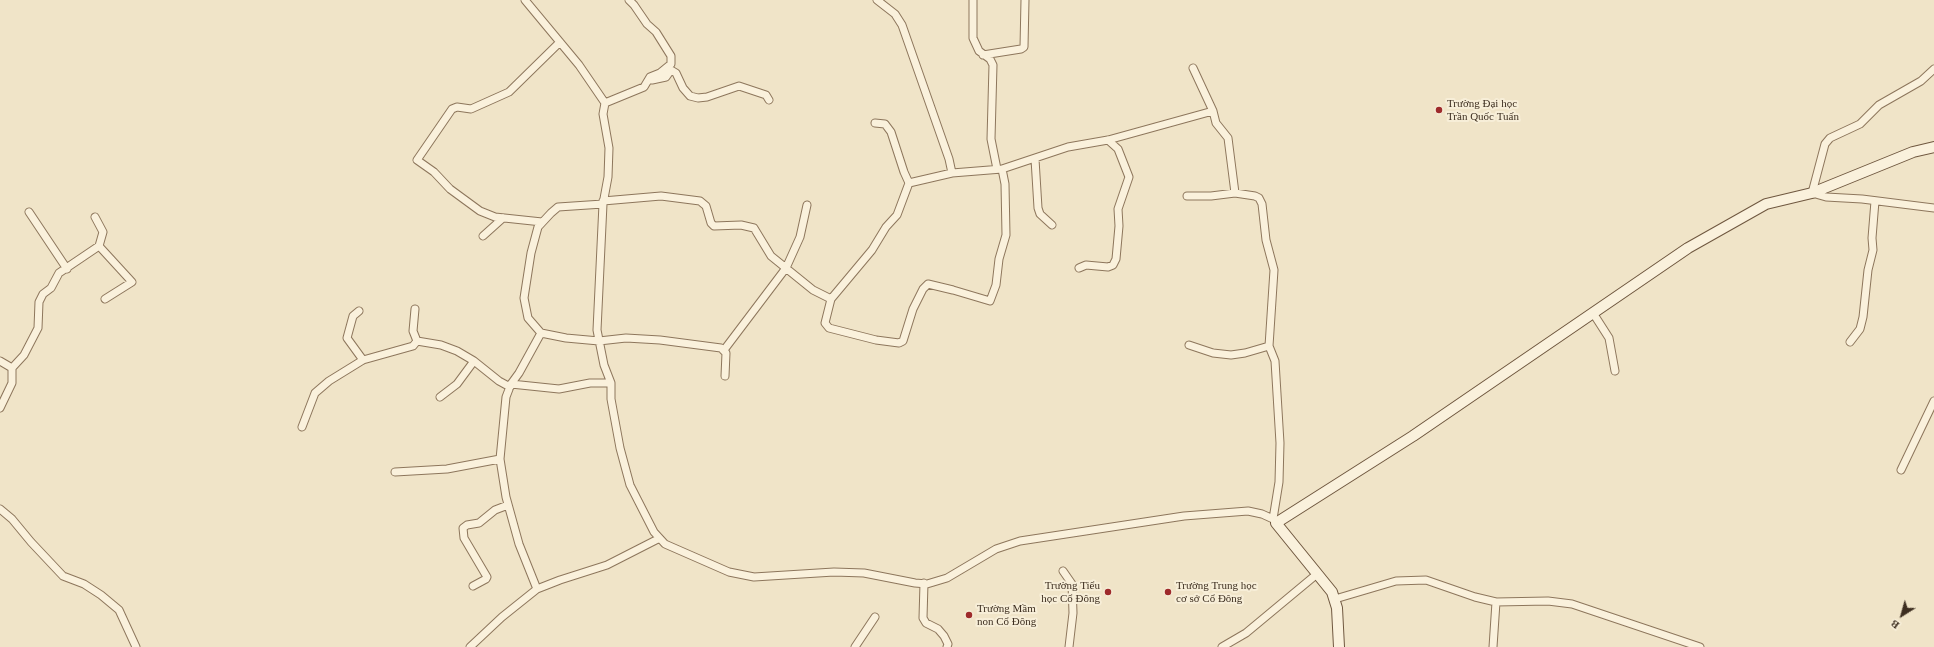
<!DOCTYPE html>
<html>
<head>
<meta charset="utf-8">
<style>
  body { margin:0 }
  #map { position:relative; width:1934px; height:647px; overflow:hidden; background:#f0e4c8; font-family:Georgia,serif }
  canvas { display:block }
  .north { position:absolute; left:1882px; top:595px; width:40px; height:40px; -webkit-text-stroke:3px #f7eed8; paint-order:stroke; rotate:217deg; font-size:11px; font-weight:700; line-height:16px; text-align:center; color:#3d2e20 }
  .north::after { content:''; display:block; margin:auto; width:14px; height:18px; background:#3d2e20; clip-path:polygon(50% 0,100% 100%,50% 72%,0 100%) }
</style>
</head>
<body>
<div id="map">
<canvas width="1934" height="647"></canvas>
<div class="north">B</div>
</div>
<script>
const g = document.querySelector('canvas').getContext('2d');
g.lineJoin = 'round';
function toPath(rows) {
  const path = new Path2D();
  for (const r of rows) {
    path.moveTo(r[0], r[1]);
    for (let i = 2; i < r.length; i += 2) path.lineTo(r[i], r[i + 1]);
  }
  return path;
}
function stroke(path, color, width, dash) {
  g.strokeStyle = color;
  g.lineWidth = width;
  g.lineCap = dash ? 'butt' : 'round';
  g.setLineDash(dash || []);
  g.stroke(path);
}
function label(font, color, halo, rows, align = 'center') {
  g.font = font + ' Georgia,serif';
  g.lineWidth = 4;
  g.setLineDash([]);
  g.textBaseline = 'middle';
  g.strokeStyle = halo;
  g.fillStyle = color;
  for (const [text, x, y, turn = 0] of rows) {
    g.save();
    g.translate(x, y);
    g.rotate((+turn || 0) * Math.PI / 180);
    g.textAlign = isNaN(turn) ? turn : align;
    if (halo) g.strokeText(text, 0, 0);
    g.fillText(text, 0, 0);
    g.restore();
  }
}
const street = toPath([
  [525,0,579,65,605,103,603,114,609,148,608,177,603,204,597,330,604,365,611,383,611,399,620,448,630,485,654,532,665,544,729,572,754,577,834,572,864,573,915,583,927,584,947,578,996,549,1020,541,1184,516,1248,511,1262,514,1273,519,1276,523],
  [877,0,895,14,902,25,949,159,952,173],
  [973,0,973,38,979,51,990,59,993,65,991,139,997,169],
  [983,55,1021,49,1024,47,1025,0],
  [1193,68,1213,111,1216,123,1228,138,1235,193],
  [1934,69,1921,81,1879,105,1860,124,1830,138,1825,144,1812,193,1826,197,1862,199,1934,208],
  [652,80,666,77,671,70,676,73,683,88,690,96,698,98,707,97,739,86,766,95,769,100],
  [605,103,644,87,650,77,660,73,671,64,671,56,656,32,647,24,634,5,629,0],
  [1035,159,1038,208,1040,214,1052,225],
  [909,183,952,173,1002,169,1068,147,1108,140,1213,111],
  [1187,196,1211,196,1235,193,1255,196,1259,198,1262,204,1266,240,1274,270,1269,346,1275,361,1280,443,1279,482,1273,519],
  [603,201,661,196,700,201,706,206,711,223,714,226,741,225,754,228,771,256,813,290,831,299,872,250,886,227,897,215,909,183,904,172,891,132,885,124,875,123],
  [603,204,558,207,551,213,538,227,531,253,524,298,528,318,541,333,566,338,599,341,626,338,660,340,721,348,726,353,725,376],
  [29,212,67,269],
  [542,222,495,217,480,211,450,189,434,172,417,160,452,109,457,107,471,109,509,92,560,42],
  [483,236,503,218],
  [99,246,132,282,105,299],
  [1079,268,1086,265,1108,267,1113,265,1116,259,1119,226,1118,209,1129,177,1118,149,1108,140],
  [831,299,825,323,829,328,876,340,899,343,903,341,913,309,923,289,928,284,953,290,990,301,996,285,999,259,1006,235,1005,184,1002,169],
  [415,309,413,331,417,341],
  [359,311,353,316,347,338,363,360],
  [1593,313,1609,338,1615,371],
  [1850,342,1860,329,1863,317,1868,270,1873,250,1872,238,1875,201],
  [1189,345,1213,353,1231,355,1245,353,1269,346],
  [724,350,786,268,800,237,807,205],
  [0,361,12,368],
  [511,384,559,389,590,383,611,383],
  [440,397,457,384,474,361],
  [0,408,12,383,12,368,24,355,38,328,39,302,43,294,51,288,59,273,99,246,103,232,95,217],
  [302,427,315,393,329,381,363,360,413,346,417,341,441,345,457,351,474,361,499,381,510,387],
  [1901,470,1934,401],
  [395,472,447,469,500,459],
  [0,509,12,519,31,542,63,576,84,584,101,595,119,610,136,647],
  [1063,571,1072,584,1073,613,1069,647],
  [924,583,923,618,926,623,938,629,944,636,948,644,947,647],
  [473,586,486,579,487,577,464,538,463,528,467,525,479,523,495,510,508,505],
  [537,589,519,544,506,497,500,459,506,397,511,384,519,373,541,333],
  [1335,599,1396,581,1426,580,1475,597,1496,602,1548,601,1572,604,1700,647],
  [470,647,502,617,537,589,560,580,607,565,658,539],
  [855,647,875,617],
  [1222,647,1246,633,1317,574],
  [1493,647,1496,602]
]);
const secondary = toPath([
  [1339,647,1337,608,1332,592,1276,523,1413,436,1688,248,1766,204,1812,193,1913,152,1934,147]
]);
stroke(street, '#8d765c', 9);
stroke(secondary, '#6f573f', 12);
stroke(street, '#faf1dc', 7);
stroke(secondary, '#faf1dc', 10);
for (const [x, y, r, color] of [
  [1439,110,4,"#9e2a2b"],
  [1108,592,4,"#9e2a2b"],
  [1168,592,4,"#9e2a2b"],
  [969,615,4,"#9e2a2b"]
]) {
  const dot = new Path2D();
  dot.arc(x, y, r, 0, 2 * Math.PI);
  g.fillStyle = color;
  g.fill(dot);
  stroke(dot, '#f7eed8', 1.5);
}
label('11px', '#3d2e20', '#f7eed8', [
  ["Trường Đại học",1447,104],
  ["Trần Quốc Tuấn",1447,117],
  ["Trường Tiểu",1100,586,"right"],
  ["học Cổ Đông",1100,599,"right"],
  ["Trường Trung học",1176,586],
  ["cơ sở Cổ Đông",1176,599],
  ["Trường Mầm",977,609],
  ["non Cổ Đông",977,622]
], 'left');
</script>
</body>
</html>
